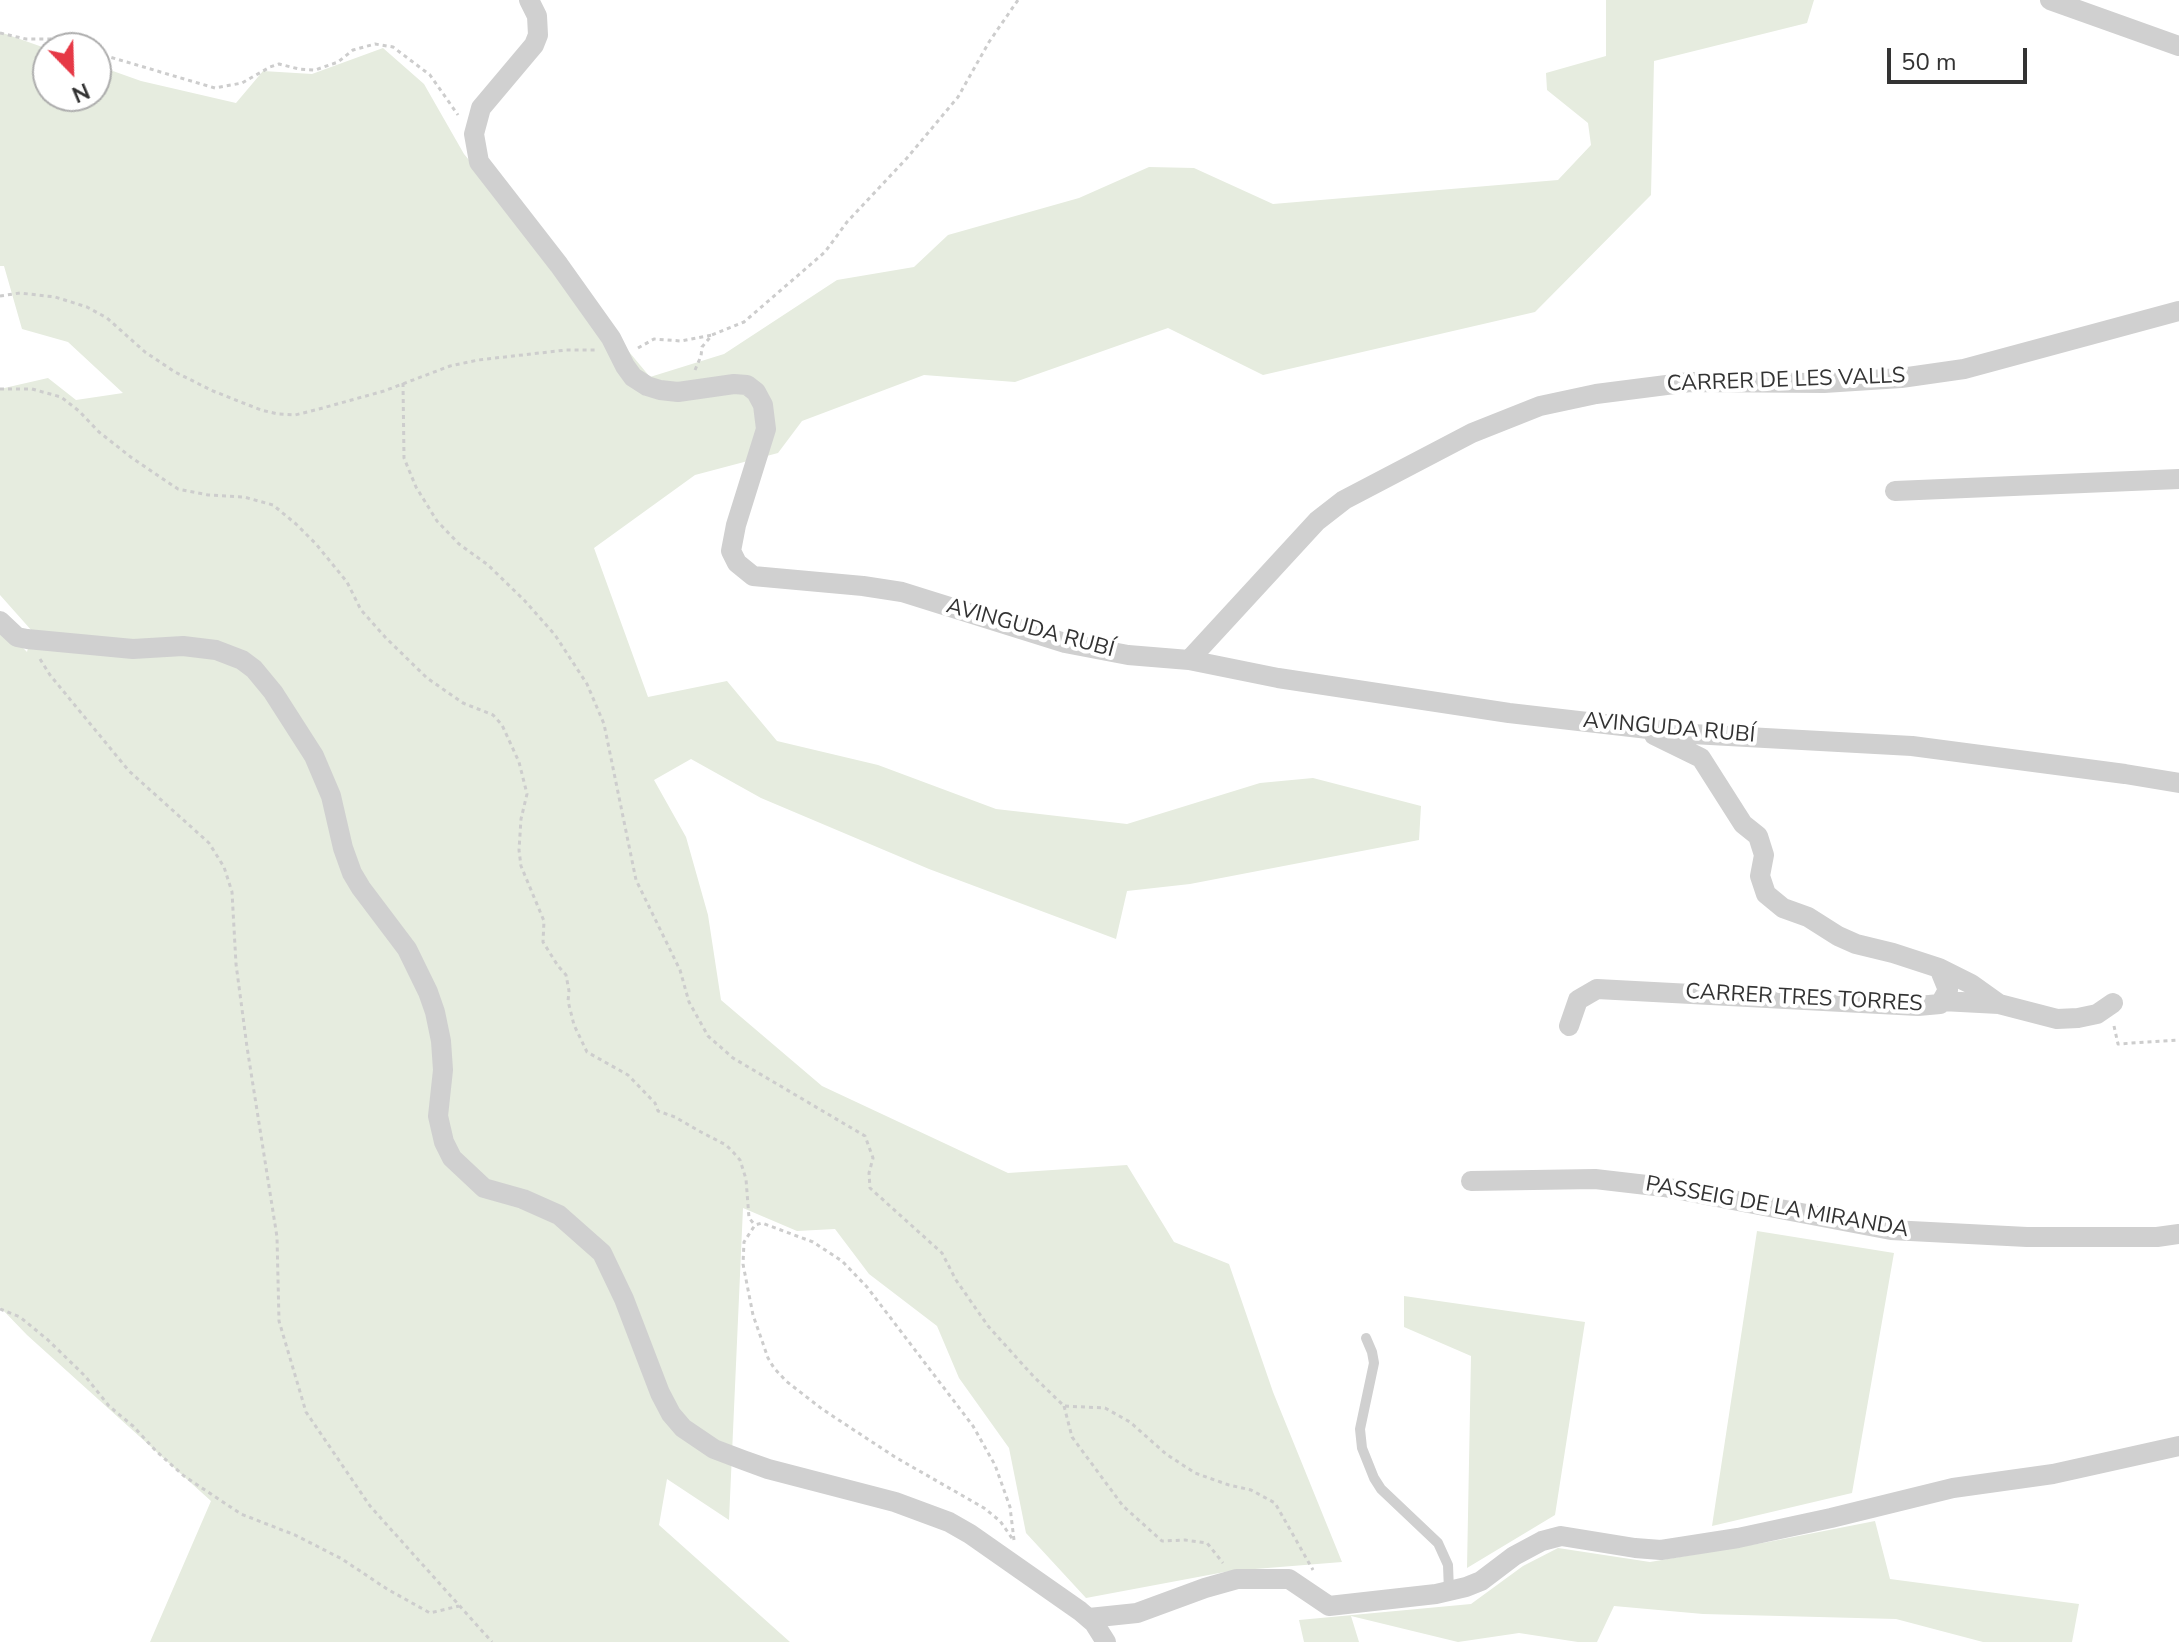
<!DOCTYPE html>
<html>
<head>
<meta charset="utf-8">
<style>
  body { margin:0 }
  #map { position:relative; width:2179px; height:1642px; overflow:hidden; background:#fff; font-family:"Nunito Sans",sans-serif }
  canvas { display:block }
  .north { position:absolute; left:32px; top:32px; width:80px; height:80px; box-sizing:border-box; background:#fff; border:2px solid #adadad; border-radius:50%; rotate:157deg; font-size:22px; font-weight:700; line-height:32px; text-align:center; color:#333 }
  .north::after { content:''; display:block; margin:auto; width:28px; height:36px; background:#e63946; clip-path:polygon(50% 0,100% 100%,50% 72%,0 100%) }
  .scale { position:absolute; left:1887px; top:48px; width:140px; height:36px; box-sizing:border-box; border:4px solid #333; border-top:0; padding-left:10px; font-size:24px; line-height:28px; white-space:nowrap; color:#333; -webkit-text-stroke:6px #fff; paint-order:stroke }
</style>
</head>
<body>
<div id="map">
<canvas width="2179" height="1642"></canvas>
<div class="north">N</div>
<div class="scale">50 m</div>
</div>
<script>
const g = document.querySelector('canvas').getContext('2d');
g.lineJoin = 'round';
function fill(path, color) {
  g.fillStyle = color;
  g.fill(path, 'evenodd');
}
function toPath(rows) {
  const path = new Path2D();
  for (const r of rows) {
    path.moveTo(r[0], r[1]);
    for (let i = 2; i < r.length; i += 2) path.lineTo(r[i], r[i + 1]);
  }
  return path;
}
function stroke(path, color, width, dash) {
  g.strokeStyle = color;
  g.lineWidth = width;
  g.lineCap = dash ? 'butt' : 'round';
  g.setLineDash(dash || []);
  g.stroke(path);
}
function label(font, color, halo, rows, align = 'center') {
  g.font = font + ' "Nunito Sans",sans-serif';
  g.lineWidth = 8;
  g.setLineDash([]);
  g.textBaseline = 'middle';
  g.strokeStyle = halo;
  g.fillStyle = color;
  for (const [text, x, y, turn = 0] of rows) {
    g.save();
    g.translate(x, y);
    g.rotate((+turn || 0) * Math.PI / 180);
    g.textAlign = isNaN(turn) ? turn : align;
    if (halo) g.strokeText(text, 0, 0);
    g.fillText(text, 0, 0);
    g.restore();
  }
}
fill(toPath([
  [1606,0,1814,0,1807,23,1654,61,1651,195,1535,312,1263,375,1168,328,1015,382,924,375,802,421,778,453,695,475,594,548,648,697,727,681,777,741,878,765,996,809,1127,824,1260,783,1313,778,1421,806,1419,840,1190,884,1127,891,1116,939,929,869,761,798,691,759,654,780,686,837,708,915,721,1000,822,1086,1008,1173,1127,1165,1174,1242,1229,1264,1273,1392,1342,1562,1230,1571,1086,1598,1026,1533,1009,1448,959,1378,937,1326,869,1274,835,1229,797,1231,743,1208,729,1520,667,1479,659,1525,790,1642,150,1642,211,1501,27,1335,0,1307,0,624,27,652,32,631,0,595,0,389,48,378,76,400,123,393,68,342,22,329,4,266,0,266,0,32,48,49,48,96,96,96,96,65,141,81,236,103,263,71,312,74,383,48,424,84,464,154,650,377,724,354,837,280,914,267,948,235,1079,198,1149,167,1194,168,1273,204,1558,180,1591,145,1588,123,1547,90,1546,73,1606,56],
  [1757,1231,1894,1253,1852,1493,1712,1526],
  [1404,1296,1585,1322,1555,1515,1467,1568,1471,1356,1404,1327],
  [1875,1521,1890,1579,2079,1604,2072,1642,1983,1642,1896,1619,1703,1614,1614,1606,1597,1642,1578,1642,1519,1633,1458,1642,1351,1616,1359,1642,1304,1642,1299,1620,1471,1604,1523,1566,1558,1548,1650,1562,1768,1542]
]), '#e6ecdf');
stroke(toPath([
  [0,33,26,39,56,39,82,48],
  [96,53,215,88,242,83,270,67,279,64,299,69,315,70,338,62,353,50,375,44,393,47,430,75,458,115],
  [0,296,20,293,55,297,87,307,107,318,145,352,175,372,213,391,261,410,278,414,295,415,319,409,384,391,450,366,478,360,566,350,595,350],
  [638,348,654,339,681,341,712,335],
  [695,370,701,356,702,347,712,335,744,322,825,252,847,222,907,158,958,97,989,42,1018,0],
  [403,383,404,458,416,487,437,521,459,544,488,565,524,600,555,635,587,684,604,724,636,880,680,970,689,1002,708,1036,733,1058,865,1136,873,1158,869,1173,870,1188,942,1253,956,1280,988,1326,1034,1377,1064,1406,1105,1408,1130,1422,1166,1454,1195,1473,1229,1485,1251,1490,1275,1503,1313,1570],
  [0,389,32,389,61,397,79,411,99,432,132,458,178,489,208,495,244,497,273,505,296,524,316,544,347,582,361,610,386,638,427,678,463,703,493,715,502,725,519,762,527,794,521,819,519,850,521,866,544,921,543,942,558,966,566,975,569,991,568,1001,574,1025,587,1052,628,1075,655,1103,658,1111,675,1117,701,1132,726,1145,733,1152,740,1160,746,1179,749,1218,755,1225],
  [40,659,50,675,129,771,209,843,224,867,232,892,236,964,247,1047,277,1237,279,1321,306,1412,370,1506,492,1642],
  [2114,1026,2118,1044,2179,1040],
  [0,1309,20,1317,48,1340,85,1376,109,1406,133,1426,156,1451,184,1476,241,1514,295,1535,342,1559,387,1589,430,1613,459,1606],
  [1064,1406,1072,1437,1123,1506,1162,1541,1185,1540,1207,1543,1223,1563],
  [1014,1540,1010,1507,995,1465,973,1426,867,1287,842,1261,813,1242,762,1223,755,1225,744,1242,743,1264,753,1315,768,1358,774,1368,786,1381,822,1409,895,1457,984,1508,1000,1521,1014,1541]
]), '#cdcdcd', 3, [4, 4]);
stroke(toPath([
  [1366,1338,1372,1352,1374,1363,1360,1429,1362,1448,1374,1478,1381,1489,1438,1543,1448,1565,1449,1591]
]), '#d0d0d0', 10);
stroke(toPath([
  [529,0,537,16,538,35,534,45,481,108,474,134,479,162,559,265,611,338,625,366,633,377,647,386,660,390,678,392,734,384,747,385,756,392,763,405,766,429,736,525,731,551,737,563,753,576,863,586,902,592,1065,643,1128,655,1189,660,1278,678,1509,713,1692,734,1912,746,2125,774,2179,783],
  [2050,0,2179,46],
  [1895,491,2179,479],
  [0,621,17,637,27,639,133,649,183,646,216,650,242,660,254,669,273,692,314,756,331,796,343,848,352,873,361,888,407,949,428,992,435,1012,441,1041,443,1070,438,1116,444,1142,452,1158,484,1188,523,1199,559,1215,602,1253,624,1299,660,1393,671,1414,683,1428,714,1449,743,1460,768,1469,895,1502,949,1522,970,1534,1080,1611,1094,1623,1106,1642],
  [1189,660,1317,521,1344,500,1472,433,1540,406,1596,394,1690,382,1824,383,1901,378,1964,369,2179,311],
  [1939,968,1971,984,1999,1004],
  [1942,1001,1999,1004,2057,1019,2078,1018,2097,1014,2113,1003],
  [1569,1026,1578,1000,1597,989,1918,1006,1940,1004,1948,990,1939,968,1893,953,1856,944,1838,936,1808,917,1783,908,1766,894,1760,876,1764,855,1758,836,1743,824,1701,758,1654,735],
  [1471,1181,1595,1179,1664,1187,1891,1230,2027,1237,2157,1237,2179,1234],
  [1089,1618,1137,1613,1205,1588,1237,1579,1289,1579,1329,1606,1436,1594,1466,1587,1481,1581,1514,1556,1542,1541,1561,1536,1635,1548,1661,1550,1738,1538,1831,1518,1953,1488,2053,1474,2179,1446]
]), '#d0d0d0', 20);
label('22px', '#333', '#fff', [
  ["CARRER DE LES VALLS",1786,381,-2],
  ["AVINGUDA RUBÍ",1030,629,15],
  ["AVINGUDA RUBÍ",1669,729,5],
  ["CARRER TRES TORRES",1804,999,3],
  ["PASSEIG DE LA MIRANDA",1777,1208,10]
]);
</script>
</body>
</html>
